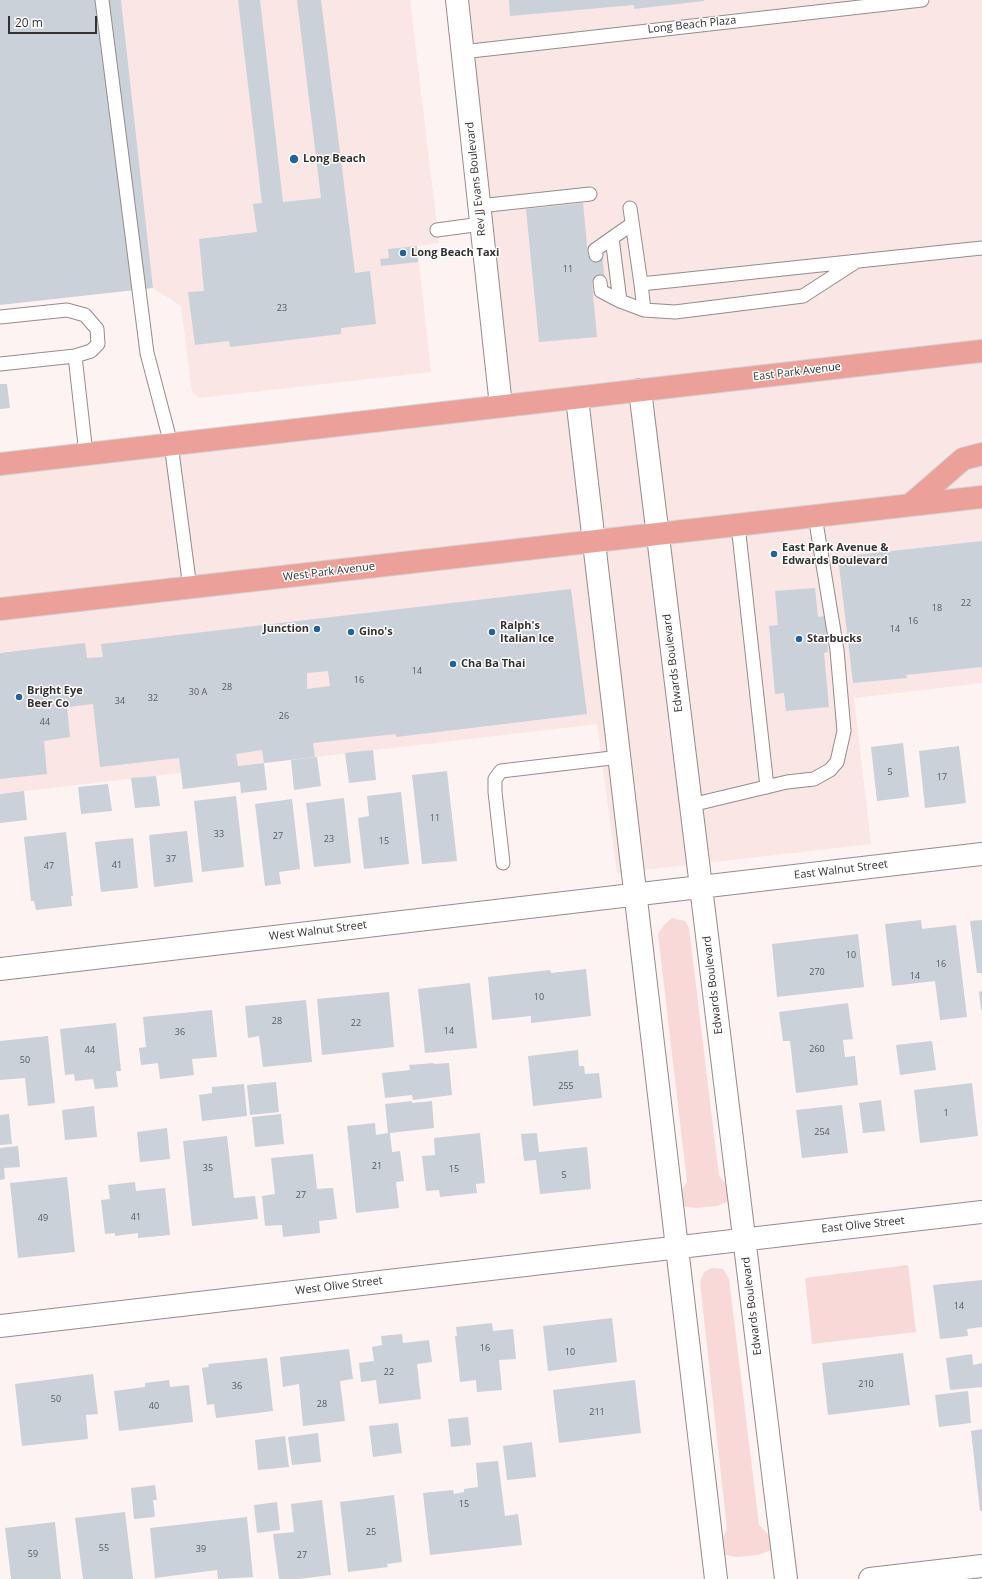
<!DOCTYPE html>
<html>
<head>
<meta charset="utf-8">
<style>
  body { margin:0 }
  #map { position:relative; width:982px; height:1579px; overflow:hidden; background:#fdf3f2; font-family:"Open Sans",sans-serif }
  canvas { display:block }
  .scale { position:absolute; left:8px; top:16px; width:89px; height:18px; box-sizing:border-box; border:2px solid #353131; border-top:0; padding-left:5px; font-size:12px; line-height:14px; white-space:nowrap; color:#353131; -webkit-text-stroke:3px #fff; paint-order:stroke }
</style>
</head>
<body>
<div id="map">
<canvas width="982" height="1579"></canvas>
<div class="scale">20 m</div>
</div>
<script>
const g = document.querySelector('canvas').getContext('2d');
g.lineJoin = 'round';
function fill(path, color) {
  g.fillStyle = color;
  g.fill(path, 'evenodd');
}
function toPath(rows) {
  const path = new Path2D();
  for (const r of rows) {
    path.moveTo(r[0], r[1]);
    for (let i = 2; i < r.length; i += 2) path.lineTo(r[i], r[i + 1]);
  }
  return path;
}
function stroke(path, color, width, dash) {
  g.strokeStyle = color;
  g.lineWidth = width;
  g.lineCap = dash ? 'butt' : 'round';
  g.setLineDash(dash || []);
  g.stroke(path);
}
function label(font, color, halo, rows, align = 'center') {
  g.font = font + ' "Open Sans",sans-serif';
  g.lineWidth = 3;
  g.setLineDash([]);
  g.textBaseline = 'middle';
  g.strokeStyle = halo;
  g.fillStyle = color;
  for (const [text, x, y, turn = 0] of rows) {
    g.save();
    g.translate(x, y);
    g.rotate((+turn || 0) * Math.PI / 180);
    g.textAlign = isNaN(turn) ? turn : align;
    if (halo) g.strokeText(text, 0, 0);
    g.fillText(text, 0, 0);
    g.restore();
  }
}
fill(toPath([
  [121,0,410,0,439,243,417,246,431,372,199,398,192,391,181,306,153,288],
  [459,0,982,0,982,683,854,698,871,844,617,873,597,724,0,794,0,464,501,406]
]), '#f9e6e5');
fill(toPath([
  [672,918,685,921,689,928,719,1176,730,1189,732,1200,717,1206,696,1208,680,1206,679,1194,687,1182,658,934,664,925],
  [908,1265,916,1332,812,1344,805,1278],
  [712,1268,723,1269,729,1279,759,1525,772,1538,774,1549,758,1555,736,1557,721,1554,719,1543,727,1530,700,1282,704,1272]
]), '#f9d9d7');
fill(toPath([
  [0,0,121,0,153,288,0,305],
  [238,0,260,0,283,202,321,198,297,0,321,0,355,273,370,271,376,324,341,328,341,334,230,347,229,341,195,345,188,292,204,291,199,239,257,232,253,204,262,203],
  [509,0,704,0,704,1,634,9,634,5,510,16],
  [583,203,588,256,602,255,605,281,592,283,597,337,539,342,526,209],
  [417,246,418,262,381,266,380,259,389,258,388,249],
  [0,384,7,384,10,408,0,409],
  [982,541,982,667,906,675,907,678,853,683,838,557],
  [815,588,818,617,825,616,828,652,824,653,829,707,786,711,784,693,775,694,769,626,778,625,775,591],
  [571,589,587,714,396,737,396,734,313,743,315,757,264,763,262,750,236,754,238,766,264,763,267,790,241,793,240,782,183,789,179,758,100,767,93,704,67,707,70,737,44,741,47,774,0,779,0,653,85,643,87,658,103,657,101,644],
  [328,671,330,686,307,689,307,673],
  [903,743,909,797,877,801,871,747],
  [959,746,966,803,925,808,919,751],
  [373,750,376,780,349,783,345,753],
  [317,757,321,786,294,790,291,760],
  [447,771,457,861,422,864,412,775],
  [156,776,160,806,135,808,131,778],
  [108,784,112,811,81,814,78,787],
  [24,791,27,820,0,823,0,794],
  [401,792,409,864,364,869,358,818,369,816,367,796],
  [236,796,244,867,202,872,194,801],
  [344,798,351,863,314,867,306,803],
  [292,799,300,869,279,872,281,884,265,886,255,804],
  [187,831,193,882,154,887,149,835],
  [66,832,73,896,71,896,72,906,36,910,34,901,31,901,24,837],
  [133,838,138,888,101,892,95,842],
  [921,920,922,929,956,925,967,1017,940,1020,935,981,892,986,885,924],
  [982,920,982,973,977,973,970,921],
  [858,934,864,987,777,997,772,944],
  [586,969,591,1016,531,1023,531,1016,492,1020,488,977,550,970,551,973],
  [470,983,477,1048,425,1053,418,989],
  [982,991,982,1010,981,1010,979,992],
  [389,992,394,1047,322,1055,317,999],
  [306,1000,312,1062,263,1067,259,1036,248,1038,245,1006],
  [848,1003,853,1039,843,1040,845,1057,855,1056,858,1085,796,1093,790,1041,783,1041,779,1012],
  [212,1010,217,1057,192,1059,194,1075,160,1079,158,1063,141,1065,139,1048,146,1047,143,1017],
  [116,1023,121,1071,116,1071,118,1087,95,1089,93,1079,75,1081,74,1074,65,1075,60,1029],
  [48,1036,55,1103,28,1106,25,1078,0,1080,0,1041],
  [932,1041,936,1070,900,1075,896,1045],
  [578,1050,579,1066,584,1066,585,1074,599,1073,602,1098,533,1106,528,1056],
  [434,1063,434,1064,449,1063,452,1095,413,1100,412,1095,385,1098,382,1073,410,1070,409,1065],
  [276,1082,279,1112,250,1115,247,1085],
  [972,1083,978,1136,920,1143,914,1090],
  [244,1084,247,1116,202,1121,199,1095,212,1093,212,1087],
  [881,1100,885,1131,863,1133,859,1103],
  [412,1101,412,1103,432,1101,434,1128,390,1133,392,1152,400,1151,404,1181,396,1182,399,1208,356,1213,347,1126,375,1123,376,1135,388,1133,385,1104],
  [842,1105,848,1153,802,1158,796,1110],
  [94,1106,97,1137,65,1140,62,1110],
  [9,1114,12,1144,0,1145,0,1115],
  [281,1114,284,1144,255,1147,252,1117],
  [167,1128,170,1159,140,1162,137,1132],
  [480,1133,485,1183,476,1184,477,1193,440,1197,439,1190,426,1191,422,1156,435,1155,434,1138],
  [537,1133,539,1152,587,1147,591,1189,540,1194,536,1160,524,1161,521,1134],
  [227,1136,234,1198,255,1196,258,1219,192,1226,183,1141],
  [18,1146,20,1167,4,1168,5,1179,0,1180,0,1148],
  [313,1154,317,1189,333,1188,337,1219,319,1221,320,1233,283,1237,282,1225,265,1226,262,1196,275,1194,271,1158],
  [67,1177,75,1252,18,1258,10,1183],
  [135,1182,136,1191,165,1188,170,1235,138,1238,138,1233,115,1236,115,1233,105,1234,101,1200,110,1199,108,1185],
  [982,1280,982,1327,967,1329,968,1336,940,1339,933,1285],
  [612,1318,617,1362,548,1371,543,1326],
  [492,1323,493,1331,513,1329,516,1359,499,1360,502,1390,477,1392,476,1380,460,1382,455,1336,457,1336,456,1327],
  [402,1334,403,1343,429,1340,432,1362,417,1364,421,1399,379,1404,376,1380,361,1382,359,1363,374,1361,372,1347,382,1345,381,1336],
  [349,1349,353,1379,340,1381,345,1421,303,1426,299,1384,283,1387,280,1357],
  [903,1353,910,1405,828,1415,822,1363],
  [972,1354,973,1365,982,1363,982,1387,950,1390,946,1358],
  [267,1358,273,1411,216,1418,214,1404,207,1405,202,1368,209,1367,208,1364],
  [93,1374,98,1414,86,1415,88,1439,22,1446,15,1384],
  [169,1380,170,1387,189,1385,193,1422,119,1431,114,1391,145,1387,145,1383],
  [635,1380,641,1433,559,1443,553,1390],
  [968,1391,971,1423,939,1427,935,1395],
  [468,1417,471,1445,451,1447,448,1419],
  [398,1423,402,1453,373,1457,369,1426],
  [982,1429,982,1511,980,1511,971,1431],
  [318,1433,321,1462,292,1465,288,1437],
  [285,1436,289,1467,258,1470,255,1440],
  [532,1442,536,1477,507,1480,503,1446],
  [498,1461,505,1516,518,1514,522,1545,430,1555,423,1493,453,1490,454,1494,464,1492,464,1489,478,1487,476,1463],
  [155,1485,157,1500,153,1500,155,1517,134,1519,131,1488],
  [394,1495,402,1562,387,1564,388,1567,348,1572,340,1502],
  [322,1500,331,1575,298,1579,279,1579,273,1534,294,1532,291,1504],
  [277,1502,280,1530,257,1533,254,1505],
  [125,1512,133,1579,83,1579,75,1518],
  [247,1517,253,1577,218,1579,217,1570,155,1578,150,1528],
  [55,1522,61,1579,11,1579,5,1528]
]), '#cbd1d8');
const lane = toPath([
  [102,0,147,353,171,444,190,588],
  [462,52,922,0],
  [479,206,590,194],
  [630,208,641,284,982,248],
  [632,224,612,238,620,301,644,310,675,312,803,296,854,263],
  [437,230,481,224],
  [596,255,595,250,612,238],
  [600,282,601,291,620,301],
  [641,284,644,310],
  [0,317,67,310,85,315,97,329,98,344,91,351,75,356,0,364],
  [75,356,86,454],
  [738,525,767,787],
  [691,805,787,782,814,779,830,770,837,762,844,731,837,650,815,516],
  [503,863,495,792,495,779,501,771,620,757]
]);
const street = toPath([
  [457,0,501,406],
  [640,390,786,1579],
  [577,398,716,1579],
  [0,969,982,854],
  [0,1326,982,1212],
  [870,1579,982,1566]
]);
const highway = toPath([
  [0,464,982,351],
  [910,505,963,459,982,454],
  [0,609,982,497]
]);
stroke(lane, '#958c8b', 15);
stroke(street, '#958c8b', 24);
stroke(highway, '#d3d2d2', 24);
stroke(lane, '#fff', 13);
stroke(street, '#fff', 22);
stroke(highway, '#eba09a', 22);
for (const [x, y, r, color] of [
  [294,159,5,"#236399"],
  [403,253,4,"#236399"],
  [774,554,4,"#236399"],
  [317,629,4,"#236399"],
  [351,632,4,"#236399"],
  [492,632,4,"#236399"],
  [799,639,4,"#236399"],
  [453,664,4,"#236399"],
  [19,697,4,"#236399"]
]) {
  const dot = new Path2D();
  dot.arc(x, y, r, 0, 2 * Math.PI);
  g.fillStyle = color;
  g.fill(dot);
  stroke(dot, '#fff', 1.5);
}
label('9px', '#5a595b', null, [
  ["11",568,269],
  ["23",282,308],
  ["22",966,603],
  ["18",937,608],
  ["16",913,621],
  ["14",895,629],
  ["14",417,671],
  ["16",359,680],
  ["28",227,687],
  ["30 A",198,692],
  ["32",153,698],
  ["34",120,701],
  ["26",284,716],
  ["44",45,722],
  ["5",890,772],
  ["17",942,777],
  ["11",435,818],
  ["33",219,834],
  ["27",278,836],
  ["23",329,839],
  ["15",384,841],
  ["37",171,859],
  ["41",117,865],
  ["47",49,866],
  ["10",851,955],
  ["16",941,964],
  ["270",817,972],
  ["14",915,976],
  ["10",539,997],
  ["28",277,1021],
  ["22",356,1023],
  ["14",449,1031],
  ["36",180,1032],
  ["260",817,1049],
  ["44",90,1050],
  ["50",25,1060],
  ["255",566,1086],
  ["1",946,1113],
  ["254",822,1132],
  ["21",377,1166],
  ["35",208,1168],
  ["15",454,1169],
  ["5",564,1175],
  ["27",301,1195],
  ["41",136,1217],
  ["49",43,1218],
  ["14",959,1306],
  ["16",485,1348],
  ["10",570,1352],
  ["22",389,1372],
  ["210",866,1384],
  ["36",237,1386],
  ["50",56,1399],
  ["28",322,1404],
  ["40",154,1406],
  ["211",597,1412],
  ["15",464,1504],
  ["25",371,1532],
  ["55",104,1548],
  ["39",201,1549],
  ["59",33,1554],
  ["27",302,1555]
]);
label('11px', '#353131', '#fff', [
  ["Long Beach Plaza",692,25,-6],
  ["Rev JJ Evans Boulevard",476,179,-96],
  ["East Park Avenue",797,372,-7],
  ["West Park Avenue",329,572,-7],
  ["Edwards Boulevard",673,663,-97],
  ["East Walnut Street",841,870,-7],
  ["West Walnut Street",318,931,-7],
  ["Edwards Boulevard",713,985,-97],
  ["East Olive Street",863,1225,-6],
  ["West Olive Street",339,1286,-7],
  ["Edwards Boulevard",752,1306,-97]
]);
label('bold 11px', '#353131', '#fff', [
  ["Long Beach",303,159],
  ["Long Beach Taxi",411,253],
  ["East Park Avenue &",782,548],
  ["Edwards Boulevard",782,561],
  ["Ralph's",500,626],
  ["Italian Ice",500,639],
  ["Junction",309,629,"right"],
  ["Gino's",359,632],
  ["Starbucks",807,639],
  ["Cha Ba Thai",461,664],
  ["Bright Eye",27,691],
  ["Beer Co",27,704]
], 'left');
</script>
</body>
</html>
